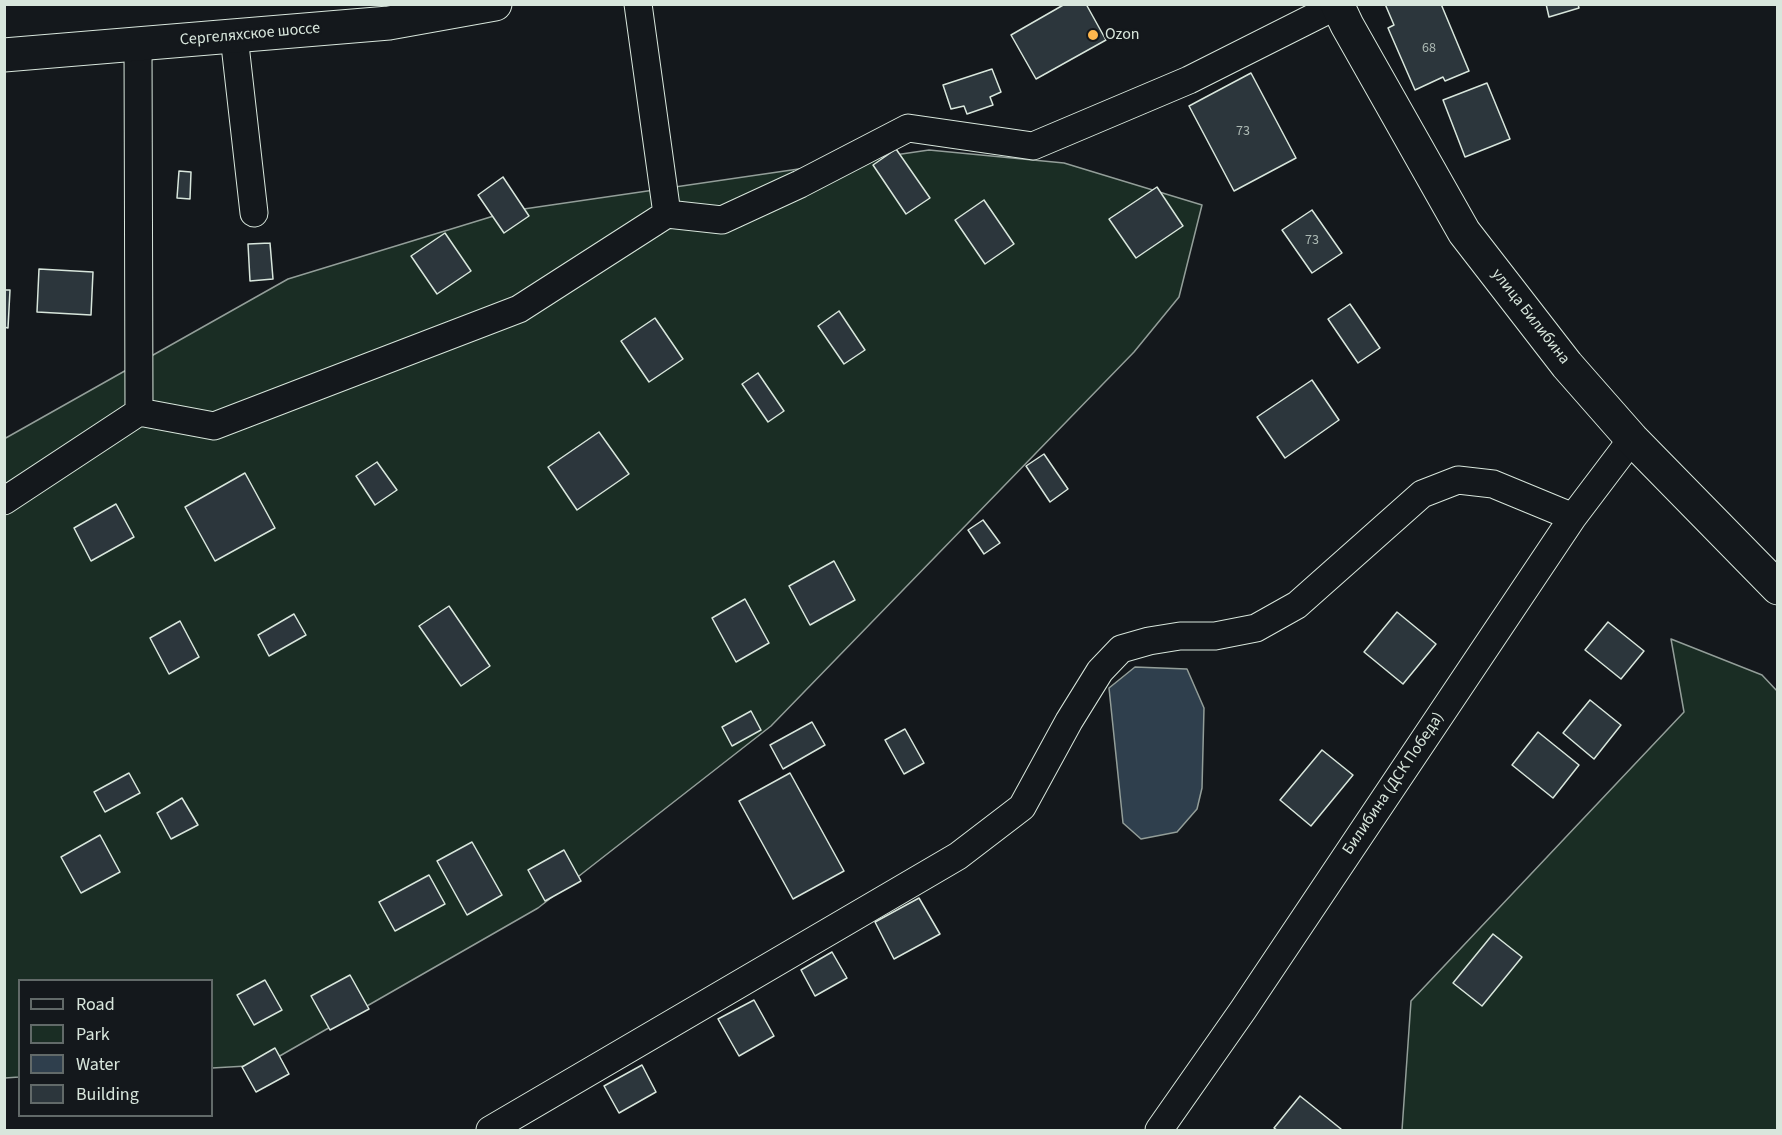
<!DOCTYPE html>
<html>
<head>
<meta charset="utf-8">
<style>
  body { margin:0 }
  #map { position:relative; width:1782px; height:1135px; overflow:hidden; background:#14181c; font-family:"Source Sans 3",sans-serif }
  canvas { display:block }
  .frame { position:absolute; inset:0; border:6px solid #d8e6dc; pointer-events:none }
  .legend { position:absolute; left:18px; top:979px; width:195px; height:138px; box-sizing:border-box; background:#14181c; border:2px solid #626a69; margin:0; padding:8px 10px; list-style:none; font-size:18px; color:#d8e6dc }
  .legend li { display:flex; align-items:center; gap:12px; height:30px }
  .legend b { width:30px; border:2px solid #626a69 }
</style>
</head>
<body>
<div id="map">
<canvas width="1782" height="1135"></canvas>
<div class="frame"></div>
<ul class="legend">
<li><b style="height:8px;background:#14181c"></b>Road</li>
<li><b style="height:16px;background:#1a2d24"></b>Park</li>
<li><b style="height:16px;background:#2f3f4d"></b>Water</li>
<li><b style="height:16px;background:#2c363c"></b>Building</li>
</ul>
</div>
<script>
const g = document.querySelector('canvas').getContext('2d');
g.lineJoin = 'round';
function fill(path, color) {
  g.fillStyle = color;
  g.fill(path, 'evenodd');
}
function toPath(rows) {
  const path = new Path2D();
  for (const r of rows) {
    path.moveTo(r[0], r[1]);
    for (let i = 2; i < r.length; i += 2) path.lineTo(r[i], r[i + 1]);
  }
  return path;
}
function stroke(path, color, width, dash) {
  g.strokeStyle = color;
  g.lineWidth = width;
  g.lineCap = dash ? 'butt' : 'round';
  g.setLineDash(dash || []);
  g.stroke(path);
}
function label(font, color, halo, rows, align = 'center') {
  g.font = font + ' "Source Sans 3",sans-serif';
  g.lineWidth = 4.5;
  g.setLineDash([]);
  g.textBaseline = 'middle';
  g.strokeStyle = halo;
  g.fillStyle = color;
  for (const [text, x, y, turn = 0] of rows) {
    g.save();
    g.translate(x, y);
    g.rotate((+turn || 0) * Math.PI / 180);
    g.textAlign = isNaN(turn) ? turn : align;
    if (halo) g.strokeText(text, 0, 0);
    g.fillText(text, 0, 0);
    g.restore();
  }
}
const green = toPath([
  [929,150,1064,163,1202,205,1179,297,1134,352,771,726,538,908,264,1065,212,1068,212,980,20,980,19,1077,5,1078,4,439,288,279,510,211,929,150],
  [1671,639,1762,675,1778,692,1777,1130,1402,1130,1411,1001,1684,712,1671,639]
]);
fill(green, '#1a2d24');
stroke(green, '#939e99', 1.5);
const water = toPath([
  [1135,667,1187,669,1204,708,1202,788,1197,809,1177,832,1141,839,1123,823,1109,688,1135,667]
]);
fill(water, '#2f3f4d');
stroke(water, '#939e99', 1.5);
const building = toPath([
  [1065,4,1086,4,1106,40,1036,79,1011,35,1065,4],
  [1385,4,1441,4,1469,71,1445,81,1443,77,1415,90,1388,28,1394,25,1385,4],
  [1546,4,1578,4,1579,8,1549,17,1546,4],
  [992,69,1001,92,990,97,993,105,967,114,964,106,951,109,943,85,992,69],
  [1251,73,1296,158,1234,191,1189,106,1251,73],
  [1487,83,1510,139,1465,157,1443,100,1487,83],
  [896,149,930,198,906,214,873,165,896,149],
  [179,171,191,172,190,199,177,198,179,171],
  [503,177,529,216,504,233,478,195,503,177],
  [1157,187,1183,226,1136,258,1109,219,1157,187],
  [984,200,1014,244,985,264,955,220,984,200],
  [1312,210,1342,253,1312,273,1282,230,1312,210],
  [445,233,471,271,437,294,411,256,445,233],
  [270,243,273,279,250,281,248,244,270,243],
  [39,269,93,272,91,315,37,312,39,269],
  [4,290,10,290,8,328,4,327,4,290],
  [1350,304,1380,348,1358,363,1328,319,1350,304],
  [839,311,865,350,844,364,818,326,839,311],
  [655,318,683,359,649,382,621,341,655,318],
  [758,373,784,411,768,422,742,384,758,373],
  [1312,380,1339,420,1285,458,1257,417,1312,380],
  [599,432,629,474,577,510,548,467,599,432],
  [1044,454,1068,489,1050,502,1026,466,1044,454],
  [377,462,397,490,375,505,356,476,377,462],
  [245,473,275,528,215,561,185,507,245,473],
  [116,504,134,537,91,561,74,528,116,504],
  [983,520,1000,543,984,554,968,530,983,520],
  [834,561,855,600,810,625,789,586,834,561],
  [745,599,769,643,736,662,712,618,745,599],
  [449,606,490,666,461,686,419,626,449,606],
  [1397,612,1436,644,1403,684,1364,652,1397,612],
  [294,614,306,635,269,656,258,635,294,614],
  [180,621,199,657,169,674,150,638,180,621],
  [1608,622,1644,651,1621,679,1585,650,1608,622],
  [1590,700,1621,725,1594,759,1563,733,1590,700],
  [751,711,761,730,732,746,722,727,751,711],
  [812,722,825,745,783,769,770,745,812,722],
  [905,729,924,763,904,774,885,740,905,729],
  [1538,732,1579,765,1553,798,1512,765,1538,732],
  [1322,750,1353,775,1311,826,1280,800,1322,750],
  [129,773,140,793,105,812,94,792,129,773],
  [790,773,844,871,793,899,739,801,790,773],
  [182,798,198,825,171,839,157,813,182,798],
  [100,835,120,872,81,893,61,857,100,835],
  [472,842,502,895,467,915,437,861,472,842],
  [564,850,581,881,545,901,528,870,564,850],
  [429,875,445,904,395,931,379,902,429,875],
  [919,898,940,934,894,959,875,922,919,898],
  [1493,934,1522,957,1482,1006,1453,983,1493,934],
  [832,952,847,978,815,996,801,970,832,952],
  [350,975,369,1009,330,1030,311,996,350,975],
  [265,980,282,1010,254,1025,237,995,265,980],
  [754,1000,774,1036,739,1056,718,1019,754,1000],
  [275,1048,289,1074,256,1092,242,1067,275,1048],
  [642,1065,656,1092,619,1113,604,1086,642,1065],
  [1300,1096,1341,1129,1340,1130,1277,1130,1274,1128,1300,1096]
]);
fill(building, '#2c363c');
stroke(building, '#d8e6dc', 1.5);
const street = toPath([
  [638,4,667,214],
  [234,36,254,213],
  [138,44,139,412],
  [4,501,139,412,214,426,519,309,667,214,722,220,800,184,908,128,1033,146,1189,80,1338,5],
  [490,1130,958,856,1022,807,1069,721,1100,671,1121,649,1149,641,1180,636,1215,636,1256,628,1297,605,1422,494,1458,480,1493,484,1573,517],
  [1159,1130,1243,1010,1573,517,1632,439]
]);
const secondary = toPath([
  [1337,4,1347,25,1464,232,1567,365,1632,439,1778,588],
  [4,55,389,23,495,4]
]);
stroke(street, '#d8e6dc', 29);
stroke(secondary, '#d8e6dc', 35);
stroke(street, '#14181c', 27);
stroke(secondary, '#14181c', 33);
for (const [x, y, r, color] of [
  [1093,35,6,"#ffb74d"]
]) {
  const dot = new Path2D();
  dot.arc(x, y, r, 0, 2 * Math.PI);
  g.fillStyle = color;
  g.fill(dot);
  stroke(dot, '#14181c', 2);
}
label('14px', '#adbab4', null, [
  ["68",1429,49],
  ["73",1243,132],
  ["73",1312,241]
]);
label('16px', '#d8e6dc', '#14181c', [
  ["Сергеляхское шоссе",250,35,-5],
  ["улица Билибина",1530,317,52],
  ["Билибина (ДСК Победа)",1394,784,-56]
]);
label('16px', '#d8e6dc', '#14181c', [
  ["Ozon",1105,35]
], 'left');
</script>
</body>
</html>
